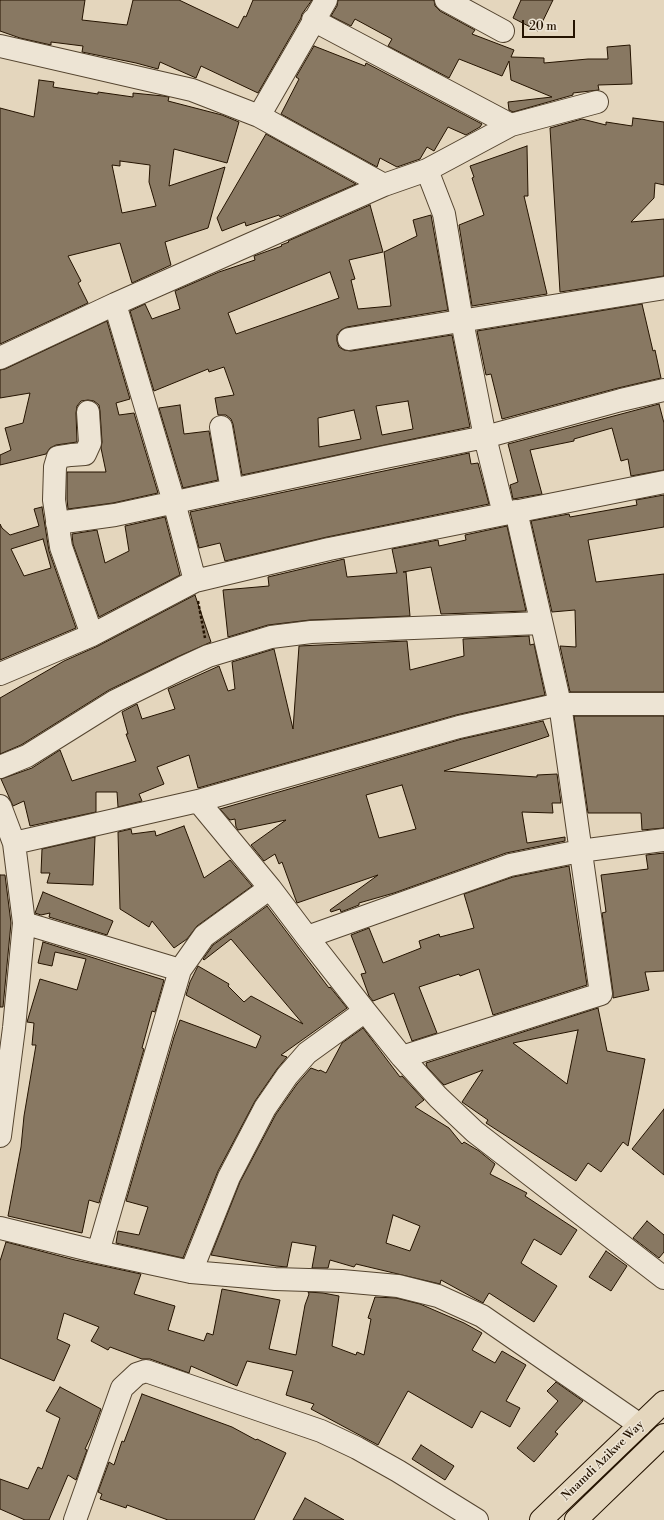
<!DOCTYPE html>
<html>
<head>
<meta charset="utf-8">
<style>
  body { margin:0 }
  #map { position:relative; width:664px; height:1520px; overflow:hidden; background:#e4d6bd; font-family:"Libre Bodoni",serif }
  canvas { display:block }
  .scale { position:absolute; left:522px; top:20px; width:53px; height:18px; box-sizing:border-box; border:2px solid #241300; border-top:0; padding-left:5px; font-size:12px; line-height:14px; white-space:nowrap; color:#241300; -webkit-text-stroke:3px #ede4d4; paint-order:stroke }
</style>
</head>
<body>
<div id="map">
<canvas width="664" height="1520"></canvas>
<div class="scale">20 m</div>
</div>
<script>
const g = document.querySelector('canvas').getContext('2d');
g.lineJoin = 'round';
function fill(path, color) {
  g.fillStyle = color;
  g.fill(path, 'evenodd');
}
function toPath(rows) {
  const path = new Path2D();
  for (const r of rows) {
    path.moveTo(r[0], r[1]);
    for (let i = 2; i < r.length; i += 2) path.lineTo(r[i], r[i + 1]);
  }
  return path;
}
function stroke(path, color, width, dash) {
  g.strokeStyle = color;
  g.lineWidth = width;
  g.lineCap = dash ? 'butt' : 'round';
  g.setLineDash(dash || []);
  g.stroke(path);
}
function label(font, color, halo, rows, align = 'center') {
  g.font = font + ' "Libre Bodoni",serif';
  g.lineWidth = 3;
  g.setLineDash([]);
  g.textBaseline = 'middle';
  g.strokeStyle = halo;
  g.fillStyle = color;
  for (const [text, x, y, turn = 0] of rows) {
    g.save();
    g.translate(x, y);
    g.rotate((+turn || 0) * Math.PI / 180);
    g.textAlign = isNaN(turn) ? turn : align;
    if (halo) g.strokeText(text, 0, 0);
    g.fillText(text, 0, 0);
    g.restore();
  }
}
const building = toPath([
  [0,0,85,0,82,20,127,25,133,0,179,0,238,28,244,16,246,17,253,0,312,0,302,14,301,18,258,93,201,66,196,78,160,62,158,69,136,63,82,52,83,46,51,42,51,45,20,38,0,31,0,0],
  [338,0,434,0,435,6,440,11,475,30,472,34,514,50,511,57,544,58,544,63,588,59,608,59,607,47,630,45,632,84,598,85,599,90,573,93,573,95,513,112,509,110,508,102,552,97,511,80,509,61,502,76,459,59,449,78,388,46,392,39,355,19,351,26,331,16,337,6,338,0],
  [521,0,553,0,538,31,513,18,521,0],
  [314,46,365,66,366,63,482,124,480,127,466,135,448,127,434,151,427,147,420,159,397,167,380,158,377,167,281,114,299,79,296,77,314,46],
  [39,80,54,82,53,87,98,94,98,92,133,97,133,93,163,96,169,97,168,101,222,115,239,122,227,163,174,149,169,186,225,167,208,228,165,242,171,265,132,283,120,243,68,256,81,281,78,283,88,303,0,344,0,108,34,117,39,80],
  [120,161,150,165,149,182,156,206,122,213,112,165,120,166,120,161],
  [633,118,664,122,664,185,655,183,654,198,631,222,664,219,664,276,560,292,550,128,582,119,606,125,606,122,632,126,633,118],
  [266,134,356,184,280,217,279,215,246,226,245,222,222,231,217,218,266,134],
  [527,146,528,196,524,196,547,294,472,306,459,225,484,215,472,178,474,177,470,166,527,146],
  [370,205,383,252,349,260,355,279,351,280,358,309,391,306,384,252,417,236,413,220,431,215,448,310,347,327,341,330,337,335,337,341,339,347,344,350,351,351,452,335,470,427,242,475,233,424,231,419,226,415,218,415,215,398,234,395,224,367,209,372,208,369,154,391,130,311,145,304,152,319,180,309,175,291,219,272,255,260,254,256,282,246,281,245,289,242,288,241,370,205],
  [330,272,339,298,236,334,228,313,330,272],
  [408,401,413,429,382,435,376,406,408,401],
  [354,410,361,439,319,447,318,418,354,410],
  [642,304,653,351,655,350,661,378,618,388,502,419,491,374,486,375,477,331,642,304],
  [107,321,130,399,116,403,119,415,134,413,158,493,113,503,68,509,67,499,67,472,106,472,101,448,102,442,100,411,99,405,94,401,88,400,81,401,77,406,76,413,77,442,56,445,50,448,46,454,0,465,0,455,11,450,5,428,23,423,30,393,0,398,0,370,5,369,107,321],
  [659,404,664,423,664,470,631,476,628,459,621,461,612,428,574,439,574,441,530,450,542,494,513,499,510,485,518,482,508,444,659,404],
  [180,405,184,434,209,431,218,480,183,488,159,408,180,405],
  [469,453,471,464,478,463,489,504,327,537,225,561,220,543,199,548,190,512,469,453],
  [664,495,664,527,588,540,596,582,664,574,664,692,570,692,560,646,576,647,575,610,552,612,531,521,569,514,570,517,637,505,636,500,664,495],
  [42,507,49,551,76,628,0,660,0,524,2,528,10,535,39,526,34,509,42,507],
  [43,539,51,568,24,576,11,549,43,539],
  [165,517,180,575,99,617,73,544,72,534,97,530,105,563,129,551,125,526,165,517],
  [507,526,526,611,441,614,431,567,403,572,406,572,410,616,310,620,268,625,228,637,223,590,269,586,268,577,344,559,347,577,397,573,392,549,438,540,439,546,466,540,465,535,507,526],
  [195,595,211,642,177,657,109,690,21,745,0,754,0,698,64,661,98,646,195,595],
  [529,636,530,645,534,644,545,695,456,715,198,788,189,755,157,767,164,784,139,794,142,801,118,807,117,792,96,792,96,812,30,826,24,801,13,806,1,779,32,768,60,750,72,781,136,761,126,734,128,734,122,712,137,704,142,719,175,709,168,689,219,666,228,691,235,689,232,662,274,649,293,729,299,646,407,641,410,670,464,656,463,639,529,636],
  [574,716,664,716,664,828,642,830,641,813,588,813,574,716],
  [543,721,549,736,444,771,537,777,537,775,557,774,561,803,552,803,553,813,522,812,527,843,565,837,565,841,506,853,394,893,359,903,359,905,341,912,340,909,331,912,330,910,378,875,297,903,282,862,279,864,275,854,264,861,251,845,286,820,238,830,236,827,235,819,230,820,220,809,462,739,543,721],
  [402,785,416,829,379,838,366,795,402,785],
  [184,826,204,878,230,860,252,886,197,926,187,939,174,948,152,921,149,927,120,909,118,832,131,829,132,834,155,831,156,836,184,826],
  [95,837,93,885,47,883,50,873,41,873,42,849,95,837],
  [664,853,664,971,645,972,649,990,613,998,613,992,602,913,606,912,601,875,648,869,646,855,664,853],
  [569,866,587,985,493,1015,479,969,460,976,459,974,419,987,437,1033,412,1041,394,993,373,1001,369,996,361,974,366,973,351,935,369,928,383,963,421,948,419,941,439,934,440,937,474,928,464,894,513,877,569,866],
  [0,875,5,875,11,923,3,1007,0,1007,0,875],
  [43,892,113,921,107,935,49,917,50,913,41,915,35,913,43,892],
  [267,906,329,988,330,987,347,1008,281,1055,287,1057,277,1069,255,1101,218,1171,183,1258,116,1243,118,1231,139,1235,148,1207,126,1201,174,1037,180,1020,256,1048,261,1036,186,995,190,982,198,966,229,984,228,986,244,1002,251,996,303,1024,231,939,204,960,203,959,213,945,267,906],
  [43,942,164,980,155,1012,152,1011,142,1048,144,1049,99,1203,89,1200,82,1233,8,1216,21,1147,24,1116,36,1045,32,1045,34,1023,27,1022,40,979,77,990,86,959,55,952,52,966,38,963,43,942],
  [598,1008,607,1051,645,1059,628,1146,623,1142,601,1172,588,1163,576,1181,486,1123,488,1120,462,1102,483,1070,444,1085,427,1067,426,1063,598,1008],
  [578,1030,567,1084,513,1043,578,1030],
  [363,1028,400,1077,402,1076,424,1100,415,1107,449,1128,462,1144,464,1142,479,1151,495,1164,490,1174,527,1193,525,1196,577,1230,561,1255,534,1239,521,1263,557,1286,534,1322,489,1293,483,1303,441,1280,440,1284,356,1264,354,1267,330,1260,328,1268,312,1268,316,1246,292,1242,287,1267,276,1266,211,1255,240,1182,276,1114,297,1084,311,1068,319,1071,320,1070,326,1073,342,1043,363,1028],
  [393,1215,420,1226,410,1251,386,1243,393,1215],
  [664,1109,664,1175,632,1149,664,1109],
  [647,1221,664,1235,664,1252,659,1258,633,1238,647,1221],
  [6,1242,75,1260,141,1274,134,1294,175,1306,168,1330,204,1341,207,1333,213,1335,222,1289,280,1300,269,1349,296,1355,305,1305,309,1294,308,1292,323,1293,339,1296,332,1346,356,1355,357,1352,364,1355,371,1319,368,1318,375,1297,396,1298,420,1304,464,1323,482,1333,472,1350,495,1363,502,1351,526,1365,506,1401,520,1408,510,1427,481,1411,472,1428,408,1391,378,1445,311,1409,314,1404,286,1395,293,1371,247,1361,237,1386,191,1366,189,1373,150,1359,142,1359,110,1347,108,1350,91,1341,99,1327,64,1313,57,1339,70,1345,54,1381,0,1358,0,1261,6,1242],
  [606,1251,627,1266,611,1291,589,1277,606,1251],
  [556,1382,583,1401,555,1432,558,1434,534,1462,517,1448,558,1401,547,1391,556,1382],
  [60,1387,101,1409,91,1436,85,1449,87,1450,76,1480,68,1475,49,1520,25,1520,0,1509,0,1479,28,1489,38,1467,42,1469,60,1418,46,1411,60,1387],
  [142,1394,232,1427,256,1440,257,1439,286,1453,254,1520,168,1520,127,1505,126,1508,100,1499,102,1494,98,1492,109,1462,114,1465,122,1441,124,1442,142,1394],
  [421,1445,454,1466,445,1480,412,1459,421,1445],
  [305,1498,344,1520,293,1520,305,1498]
]);
fill(building, '#887862');
stroke(building, '#241300', 1);
const minor = toPath([
  [446,0,503,31],
  [313,20,511,125],
  [0,46,192,90,259,116,384,185],
  [259,116,326,0],
  [427,170,444,214,462,321,485,437,504,514],
  [115,304,174,502,195,581],
  [349,339,664,288],
  [0,358,115,304,384,185,427,170,511,125,597,102],
  [88,412,90,443,85,454,71,455,58,457,55,467,54,500,61,547,92,635],
  [221,427,232,490],
  [57,523,115,515,385,457,485,437,621,400,664,390],
  [0,674,92,635,195,581,329,549,664,482],
  [0,767,27,756,115,701,182,668,208,656,271,637,311,632,541,623],
  [198,801,270,888,307,937,365,1011,402,1057,438,1097,475,1132,664,1278],
  [0,806,14,843,24,923,14,1028,0,1136],
  [14,843,198,801,459,727,560,704,664,704],
  [24,923,180,970],
  [307,937,510,865,580,851,664,840],
  [402,1057,601,994,560,704,516,511],
  [0,1228,98,1252,191,1272,275,1279,342,1281,398,1286,438,1296,482,1316,640,1425],
  [98,1252,180,970,204,936,270,888],
  [191,1272,229,1177,265,1108,287,1076,307,1053,365,1011],
  [75,1520,122,1388,137,1374,146,1371,321,1431,357,1448,398,1471,477,1520]
]);
const highway = toPath([
  [541,1520,664,1402],
  [576,1520,664,1435]
]);
stroke(minor, '#54442f', 24);
stroke(highway, '#241300', 24);
stroke(toPath([
  [198,601,205,638]
]), '#241300', 2.5, [3, 2]);
stroke(minor, '#ede4d4', 22);
stroke(highway, '#e4d6bd', 22);
label('12px', '#241300', '#ede4d4', [
  ["Nnamdi Azikwe Way",603,1461,-44]
]);
</script>
</body>
</html>
